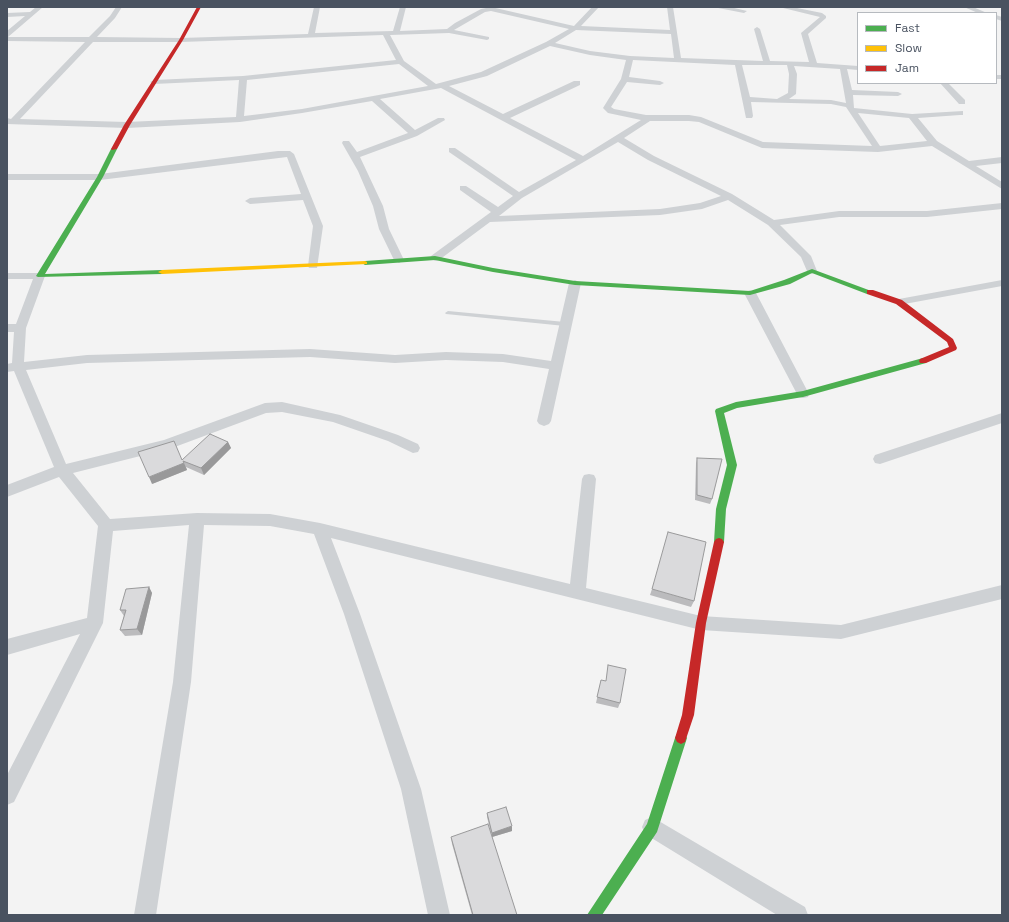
<!DOCTYPE html>
<html>
<head>
<meta charset="utf-8">
<style>
  body { margin:0 }
  #map { position:relative; width:1009px; height:922px; overflow:hidden; background:#f3f3f3; font-family:"Space Grotesk",sans-serif }
  canvas { display:block }
  .frame { position:absolute; inset:0; border:8px solid #495260; pointer-events:none }
  .legend { position:absolute; left:857px; top:12px; width:140px; height:72px; box-sizing:border-box; background:#fff; border:1px solid #b6babf; margin:0; padding:5px 7px; list-style:none; font-size:12px; color:#495260 }
  .legend li { display:flex; align-items:center; gap:8px; height:20px }
  .legend b { width:20px; border:1px solid #b6babf }
</style>
</head>
<body>
<div id="map">
<canvas width="1009" height="922"></canvas>
<div class="frame"></div>
<ul class="legend">
<li><b style="height:5px;background:#4caf50"></b>Fast</li>
<li><b style="height:5px;background:#ffc107"></b>Slow</li>
<li><b style="height:5px;background:#c62828"></b>Jam</li>
</ul>
</div>
<script>
const g = document.querySelector('canvas').getContext('2d');
g.lineJoin = 'round';
function toPath(rows) {
  const path = new Path2D();
  for (const r of rows) {
    path.moveTo(r[0], r[1]);
    for (let i = 2; i < r.length; i += 2) path.lineTo(r[i], r[i + 1]);
  }
  return path;
}
function fill(path, color) {
  g.fillStyle = color;
  g.fill(path, 'evenodd');
}
function stroke(path, color, width, dash) {
  g.strokeStyle = color;
  g.lineWidth = width;
  g.lineCap = dash ? 'butt' : 'round';
  g.setLineDash(dash || []);
  g.stroke(path);
}
fill(toPath([
  [448,311,565,322,568,324,565,326,446,314,445,313,448,311]
]), '#ced1d4');
fill(toPath([
  [36,7,43,7,8,37,89,37,110,16,116,7,122,7,115,18,97,37,181,38,308,34,314,7,320,7,315,33,393,31,400,7,406,7,400,31,447,29,455,23,481,9,491,7,574,26,592,7,599,7,581,26,670,30,667,7,673,7,681,58,763,61,754,29,757,27,760,29,770,61,809,62,801,33,820,17,779,7,792,7,822,13,826,16,826,18,808,34,817,63,858,66,858,70,847,69,852,90,898,92,902,94,898,96,853,95,854,108,912,114,963,111,963,115,960,115,918,118,937,141,969,161,1002,157,1002,163,976,166,1002,182,1002,189,932,146,878,152,762,148,699,122,689,121,650,121,624,138,654,156,732,194,774,220,839,211,927,211,1002,203,1002,209,927,217,839,217,780,225,811,256,817,271,812,274,807,271,801,257,768,225,728,200,702,209,660,215,490,222,439,260,435,261,430,258,431,256,491,212,460,190,460,186,466,186,498,207,513,196,449,152,449,148,455,148,519,192,576,160,441,88,380,99,415,130,438,118,444,118,445,120,417,136,360,157,383,206,389,229,404,260,399,263,394,260,379,229,373,206,358,171,342,143,343,141,349,141,357,152,408,133,372,101,302,113,240,122,127,128,7,124,7,118,11,119,85,42,7,41,7,31,25,16,7,17,7,13,30,12,36,7],
  [491,11,569,29,546,42,481,72,436,84,404,61,390,35,449,33,487,40,489,39,489,37,454,30,485,12,491,11],
  [576,30,671,34,674,58,630,56,590,51,555,43,576,30],
  [383,35,396,60,243,76,154,80,150,82,154,84,239,80,236,117,127,122,20,119,93,42,181,42,383,35],
  [550,46,590,55,626,60,621,79,603,108,608,113,641,120,583,156,510,118,580,85,580,81,574,81,503,114,449,86,487,76,550,46],
  [633,60,735,65,746,118,752,118,753,116,751,102,831,104,846,107,872,146,763,142,701,117,689,115,646,115,614,109,611,107,627,82,660,85,664,83,660,81,629,77,633,60],
  [399,64,428,86,302,109,244,116,247,80,399,64],
  [742,65,787,65,789,74,788,93,777,99,750,97,742,65],
  [794,66,840,69,846,103,831,100,789,99,796,94,797,74,794,66],
  [858,113,909,118,927,141,880,146,858,113],
  [618,142,648,160,721,196,700,203,660,209,499,216,522,198,618,142],
  [713,7,730,7,747,11,744,13,713,7],
  [964,7,973,7,987,13,978,13,964,7],
  [996,15,1002,17,1002,21,996,19,996,15],
  [996,75,1002,75,1002,79,996,79,996,75],
  [940,83,948,83,965,100,965,104,959,104,940,83],
  [278,151,290,151,294,154,323,226,317,268,309,268,308,266,313,226,303,200,250,204,245,201,250,198,301,194,287,157,100,180,7,180,7,174,100,174,278,151],
  [7,273,40,273,45,276,26,328,24,362,87,355,310,349,395,355,446,352,503,354,551,361,569,283,575,280,581,283,551,421,549,424,544,426,539,424,537,421,549,369,503,362,446,360,395,363,310,357,87,363,26,370,66,464,164,440,265,403,282,402,340,415,398,435,418,444,420,448,418,452,413,453,388,441,333,422,282,412,266,413,172,448,73,473,110,519,197,513,270,514,320,523,570,584,582,479,584,475,589,474,594,475,596,479,586,588,701,616,841,625,1002,585,1002,599,841,639,701,630,331,538,360,614,421,789,450,915,428,915,401,789,344,614,314,534,270,526,204,525,191,682,156,915,134,915,173,682,189,525,113,531,103,623,14,802,7,805,7,775,80,634,7,655,7,639,87,618,98,526,59,477,7,497,7,485,54,467,14,371,7,372,7,364,12,363,14,332,7,332,7,324,16,324,33,279,7,279,7,273],
  [1002,280,1002,286,899,305,893,302,899,299,1002,280],
  [750,290,756,293,809,394,808,397,803,398,798,397,797,394,744,293,750,290],
  [1002,413,1002,423,880,464,875,463,873,459,875,455,1002,413],
  [652,817,805,907,808,915,777,915,645,834,642,827,645,820,652,817]
]), '#ced1d4');
fill(toPath([
  [114,147,117,149,103,177,45,274,162,270,166,272,162,274,38,277,36,276,97,177,111,149,114,147],
  [435,256,493,268,575,281,750,291,784,280,812,269,874,292,870,294,867,294,812,273,790,284,750,295,575,285,493,272,435,260,365,265,362,263,365,261,435,256],
  [923,358,927,361,926,363,803,397,737,408,724,413,737,465,726,509,724,542,722,545,719,546,716,545,714,542,716,509,727,465,715,411,716,409,736,402,803,391,923,358],
  [681,732,685,734,687,738,657,832,602,915,587,915,647,824,675,738,677,734,681,732]
]), '#4caf50');
fill(toPath([
  [365,261,367,262,367,264,162,274,158,272,162,270,365,261]
]), '#ffc107');
fill(toPath([
  [197,7,201,7,183,40,130,125,117,149,112,150,111,149,124,125,179,40,197,7],
  [867,290,873,290,902,300,953,339,957,348,956,350,926,363,920,363,919,361,920,359,949,347,947,342,896,304,867,294,867,290],
  [719,538,722,539,724,542,706,623,694,715,685,742,681,744,677,742,675,738,682,715,696,623,714,542,716,539,719,538]
]), '#c62828');
fill(toPath([
  [228,442,231,448,204,475,186,467,187,470,152,484,182,460],
  [697,458,712,499,710,504,695,500,696,463],
  [149,587,152,593,142,635,125,636,120,630,124,616,120,610],
  [652,589,694,601,691,607,650,595],
  [601,680,620,703,618,708,596,703],
  [487,813,512,831,492,837,487,817],
  [451,837,517,915,472,915,452,844]
]), '#bbbbbd');
fill(toPath([
  [228,442,231,448,204,475,201,468],
  [184,463,187,470,152,484,149,477],
  [149,587,152,593,142,635,137,629],
  [512,826,512,831,492,837,492,833]
]), '#99999a');
const building = toPath([
  [210,434,228,442,201,468,183,461,184,463,149,477,138,452,174,441,182,460,210,434],
  [697,458,722,459,712,499,697,495,697,458],
  [668,532,706,542,694,601,652,589,668,532],
  [149,587,137,629,120,630,126,610,120,610,126,589,149,587],
  [608,665,626,669,620,703,597,697,601,680,606,681,608,665],
  [506,807,512,826,492,833,487,813,506,807],
  [488,824,517,915,473,915,451,837,488,824]
]);
fill(building, '#dadadc');
stroke(building, '#99999a', 1);
</script>
</body>
</html>
